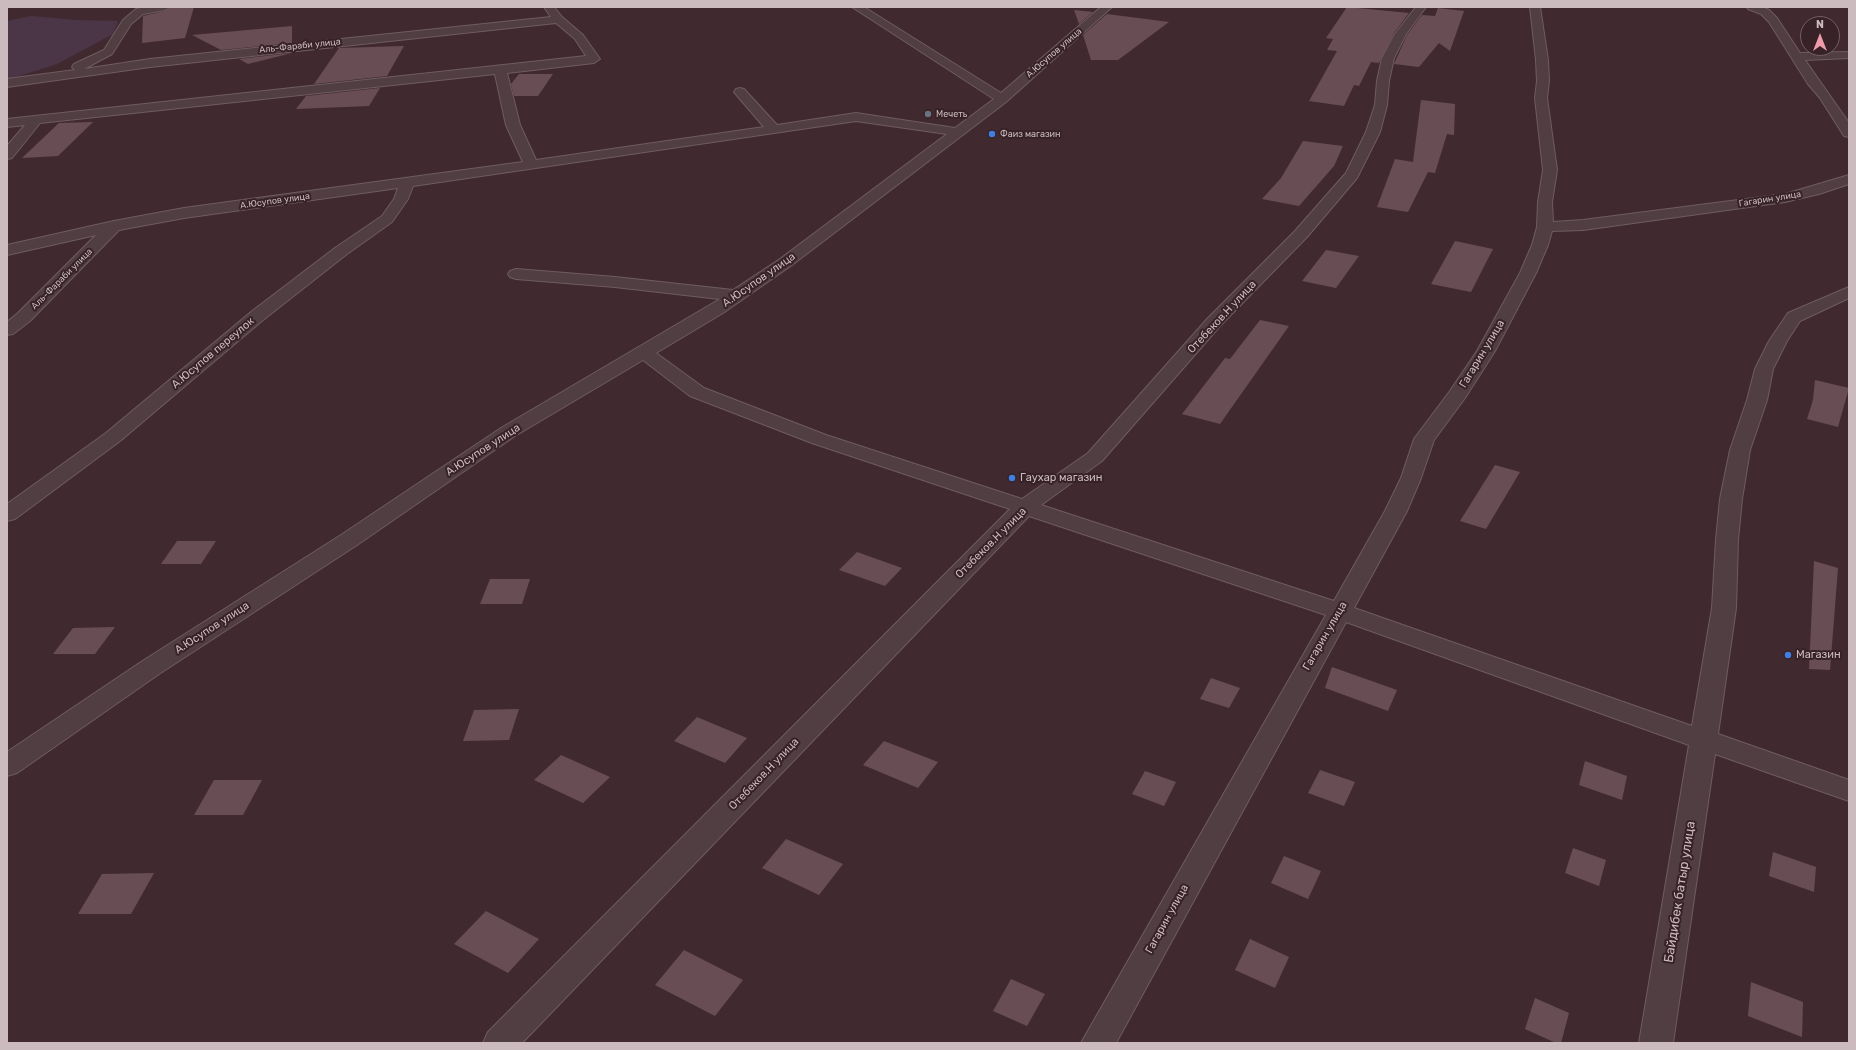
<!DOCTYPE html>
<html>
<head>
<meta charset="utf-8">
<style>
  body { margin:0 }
  #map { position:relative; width:1856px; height:1050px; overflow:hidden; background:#412a2f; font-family:Rubik,sans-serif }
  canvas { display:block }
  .frame { position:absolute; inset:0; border:8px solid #cbbbbe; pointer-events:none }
  .north { position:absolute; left:1800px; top:16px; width:40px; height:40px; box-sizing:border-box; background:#372227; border:1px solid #725f63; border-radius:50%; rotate:0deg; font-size:11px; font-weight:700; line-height:16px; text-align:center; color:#cbbbbe }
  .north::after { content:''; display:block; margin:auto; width:14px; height:18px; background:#f09bab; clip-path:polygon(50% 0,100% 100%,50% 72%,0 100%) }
</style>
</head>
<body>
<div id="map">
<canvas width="1856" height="1050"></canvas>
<div class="frame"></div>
<div class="north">N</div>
</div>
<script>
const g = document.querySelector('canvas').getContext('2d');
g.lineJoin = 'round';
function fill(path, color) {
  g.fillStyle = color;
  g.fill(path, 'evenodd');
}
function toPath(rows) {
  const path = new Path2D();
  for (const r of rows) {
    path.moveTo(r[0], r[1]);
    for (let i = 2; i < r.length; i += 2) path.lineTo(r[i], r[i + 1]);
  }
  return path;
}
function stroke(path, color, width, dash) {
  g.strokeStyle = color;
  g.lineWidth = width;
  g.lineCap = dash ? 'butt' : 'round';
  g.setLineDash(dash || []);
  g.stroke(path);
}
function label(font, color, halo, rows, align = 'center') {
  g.font = font + ' Rubik,sans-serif';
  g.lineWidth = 4;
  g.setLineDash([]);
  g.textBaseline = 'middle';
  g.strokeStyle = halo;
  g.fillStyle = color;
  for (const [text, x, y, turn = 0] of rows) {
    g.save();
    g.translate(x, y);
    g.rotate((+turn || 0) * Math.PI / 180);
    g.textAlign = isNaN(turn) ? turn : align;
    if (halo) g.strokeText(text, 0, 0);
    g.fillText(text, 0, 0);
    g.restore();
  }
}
fill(toPath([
  [31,16,77,20,118,21,113,34,57,64,7,80,7,21]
]), '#4b3648');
fill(toPath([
  [171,7,194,7,185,38,142,43,143,16,165,11],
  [1347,7,1409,13,1394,33,1379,63,1371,62,1359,86,1354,85,1344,106,1309,101,1337,51,1327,50,1333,39,1326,38],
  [1438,8,1464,11,1450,51,1439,43,1419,67,1394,64,1407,35,1422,15,1435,16],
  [1074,10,1093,12,1079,24],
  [1107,14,1169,22,1118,60,1091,60,1083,35],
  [292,26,292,43,221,50,192,35],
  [404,46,387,76,314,84,339,48],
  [292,53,248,64,239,59],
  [519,74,553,74,538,96,514,96,511,84],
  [380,88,369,106,296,109,306,96],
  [1421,100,1455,104,1454,135,1447,134,1435,173,1428,172,1408,212,1377,207,1395,159,1413,162],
  [93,122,58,156,22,158,59,123],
  [1303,141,1343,146,1334,166,1299,206,1262,199,1281,178],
  [1455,241,1493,249,1471,292,1431,284],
  [1326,250,1359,256,1336,288,1302,281],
  [1260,320,1289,326,1220,424,1182,414,1225,358,1230,359],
  [1815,380,1849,388,1838,427,1807,419,1813,400],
  [1495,465,1520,472,1486,529,1460,521],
  [177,541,216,541,201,564,161,564],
  [857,552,902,568,885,586,839,570],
  [1814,561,1838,568,1830,670,1809,669],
  [490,579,530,579,522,604,480,604],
  [115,627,95,654,53,654,73,628],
  [1332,667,1397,690,1388,711,1325,688],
  [1211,678,1240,688,1229,708,1200,699],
  [519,709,509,740,463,741,474,710],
  [697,717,747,738,725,763,674,741],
  [884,741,938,762,918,788,863,765],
  [561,755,610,777,583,803,534,780],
  [1585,761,1627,776,1622,800,1579,785],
  [1320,770,1355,782,1344,806,1308,793],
  [1145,771,1176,782,1164,806,1132,794],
  [214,780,262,780,243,815,194,815],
  [786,839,843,864,819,895,762,868],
  [1573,848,1606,860,1599,886,1565,873],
  [1773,852,1816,867,1814,892,1769,876],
  [1284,856,1321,871,1308,899,1271,883],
  [154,873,131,914,78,914,102,874],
  [486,911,539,939,508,973,454,944],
  [1250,939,1289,957,1275,988,1235,970],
  [684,950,743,980,715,1016,655,985],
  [1011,979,1045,994,1027,1026,993,1011],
  [1751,982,1803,1002,1802,1037,1748,1016],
  [1535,998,1569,1013,1561,1043,1556,1043,1525,1029]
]), '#684e54');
const street = toPath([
  [145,7,170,7,165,10,143,14,131,24,112,54,84,69,150,59,551,17,544,7,554,7,562,17,583,35,600,59,594,63,507,73,520,125,536,160,764,127,734,92,736,89,740,88,744,89,777,125,856,113,955,128,994,99,852,7,864,7,1001,93,1101,7,1112,7,1006,102,792,265,723,313,656,353,704,388,826,435,1022,499,1088,453,1208,318,1295,231,1346,173,1366,132,1375,105,1377,81,1382,58,1395,34,1416,7,1426,7,1406,34,1394,58,1389,81,1387,105,1380,132,1357,178,1307,237,1220,326,1102,461,1041,505,1334,601,1385,511,1401,478,1414,439,1450,391,1477,351,1520,273,1532,245,1537,227,1538,202,1543,170,1535,98,1537,81,1536,60,1530,7,1540,7,1548,60,1549,81,1547,98,1557,170,1552,202,1553,222,1583,220,1785,194,1849,175,1849,184,1819,194,1785,202,1583,230,1552,231,1548,245,1536,273,1495,351,1465,398,1434,440,1421,478,1407,511,1354,608,1692,726,1712,608,1716,540,1720,499,1730,450,1747,400,1755,369,1769,341,1788,313,1849,287,1849,298,1800,321,1787,341,1773,369,1767,400,1750,450,1742,499,1738,540,1736,608,1718,734,1849,780,1849,801,1715,754,1673,1043,1639,1043,1689,745,1346,622,1116,1043,1081,1043,1326,615,1029,516,522,1043,483,1043,488,1032,1010,509,812,443,690,396,643,360,515,436,357,545,159,674,17,773,7,776,7,752,141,662,341,535,501,428,720,299,615,287,516,279,510,277,508,274,510,271,516,269,615,277,733,290,780,259,947,134,856,121,413,186,408,199,392,222,347,254,263,320,120,441,15,519,7,521,7,504,106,433,251,312,335,248,382,216,394,199,398,188,184,218,119,230,30,321,13,334,7,335,7,322,18,313,96,235,7,255,7,245,114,221,184,208,523,162,506,125,495,74,40,123,12,158,7,159,7,146,25,125,7,127,7,119,586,56,575,39,556,23,150,67,7,87,7,79,75,70,72,67,74,64,104,50,123,20,136,9,145,7],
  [1747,7,1762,7,1769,10,1777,18,1800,53,1849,52,1849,58,1805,60,1849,123,1849,137,1844,136,1820,98,1808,84,1769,22,1761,14,1748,9,1747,7]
]);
stroke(street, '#6e5c60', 2);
fill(street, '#513e42');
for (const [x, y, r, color] of [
  [928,114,4,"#6b7280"],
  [992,134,4,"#3f7fe0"],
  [1012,478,4,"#3f7fe0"],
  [1788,655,4,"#3f7fe0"]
]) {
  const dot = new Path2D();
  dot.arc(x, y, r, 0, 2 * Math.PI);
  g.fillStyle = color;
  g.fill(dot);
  stroke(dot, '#372227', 1.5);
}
label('9px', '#cbbbbe', '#372227', [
  ["Аль-Фараби улица",300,46,-6],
  ["А.Юсупов улица",1054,53,-41],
  ["Гагарин улица",1770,199,-9],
  ["А.Юсупов улица",275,201,-8],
  ["Аль-Фараби улица",62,279,-45]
]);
label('9px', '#cbbbbe', '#372227', [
  ["Мечеть",936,114],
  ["Фаиз магазин",1000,134]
], 'left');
label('11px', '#cbbbbe', '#372227', [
  ["А.Юсупов улица",759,280,-35],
  ["Отебеков.Н улица",1222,317,-47],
  ["А.Юсупов переулок",213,353,-40],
  ["Гагарин улица",1482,354,-59],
  ["А.Юсупов улица",483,450,-33],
  ["Отебеков.Н улица",991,543,-45],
  ["А.Юсупов улица",212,628,-33],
  ["Гагарин улица",1325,636,-60],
  ["Отебеков.Н улица",764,774,-46],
  ["Гагарин улица",1167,919,-61]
]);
label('11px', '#cbbbbe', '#372227', [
  ["Гаухар магазин",1020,478],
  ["Магазин",1796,655]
], 'left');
label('13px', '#cbbbbe', '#372227', [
  ["Байдибек батыр улица",1680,892,-81]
]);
</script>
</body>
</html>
